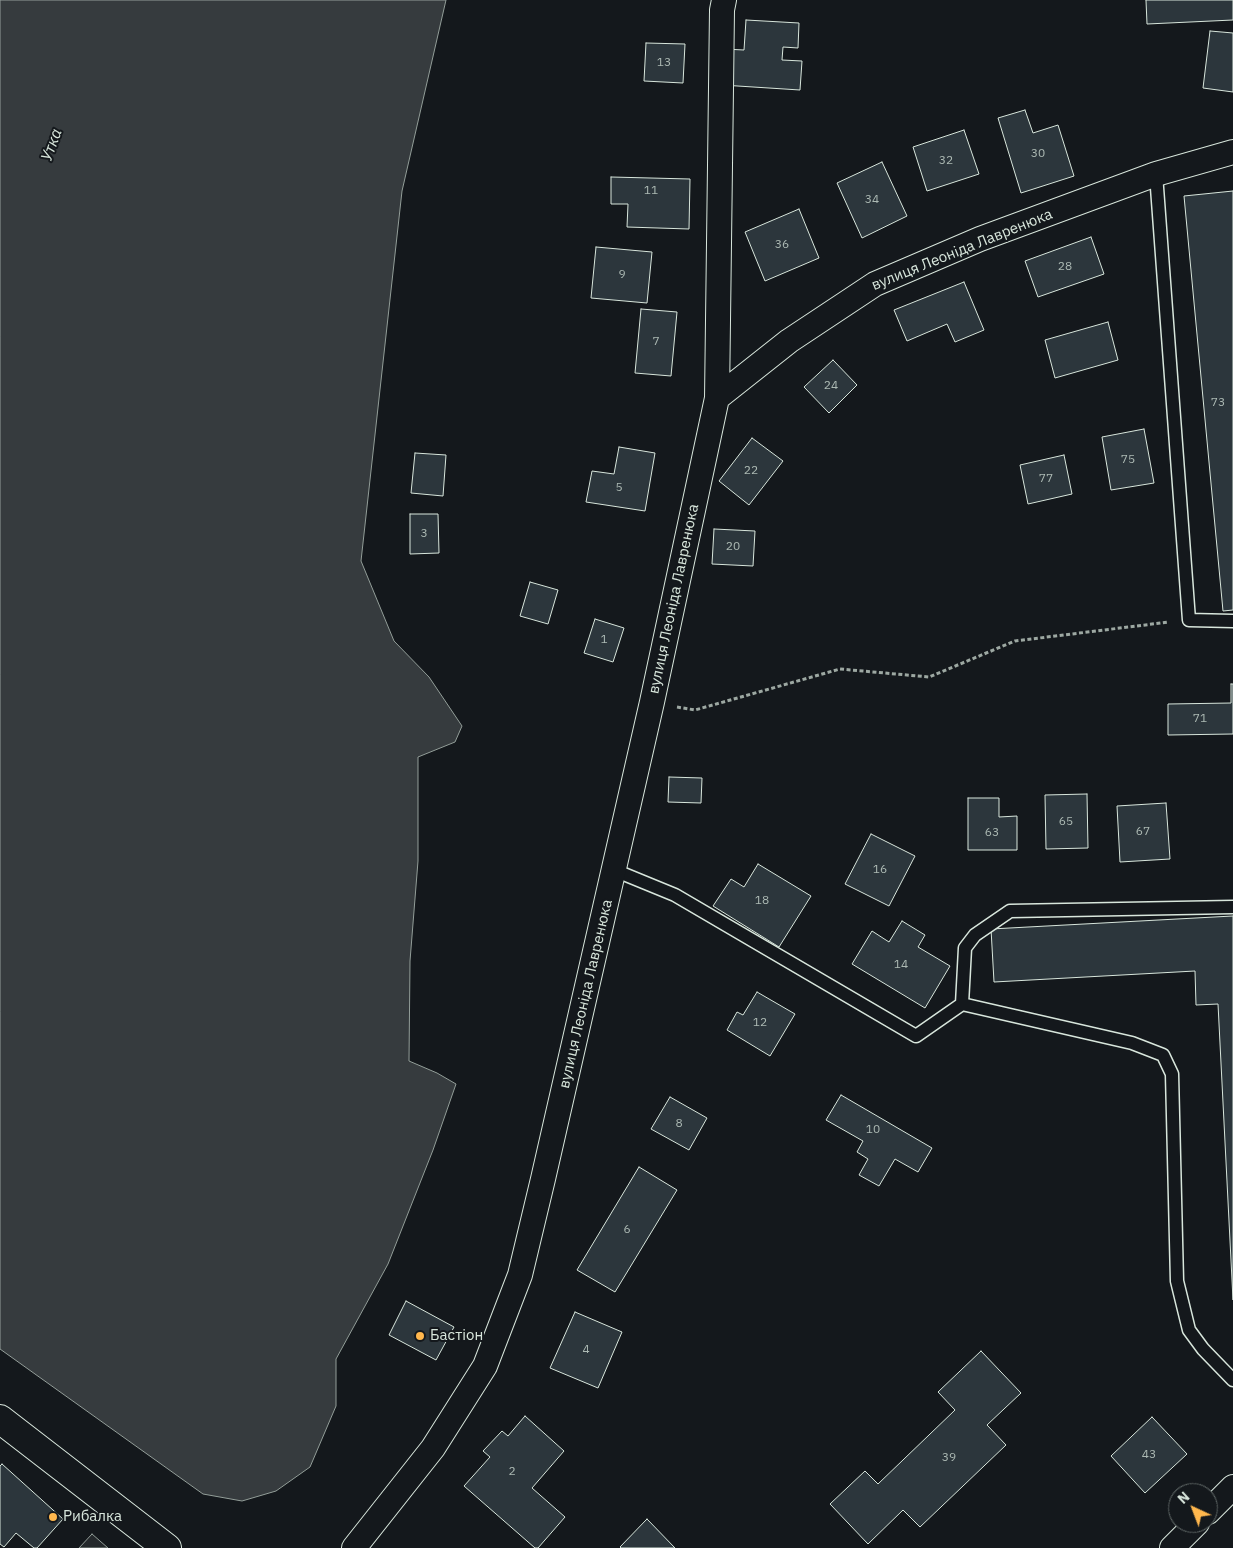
<!DOCTYPE html>
<html>
<head>
<meta charset="utf-8">
<style>
  body { margin:0 }
  #map { position:relative; width:1233px; height:1548px; overflow:hidden; background:#14181c; font-family:"IBM Plex Sans",sans-serif }
  canvas { display:block }
  .north { position:absolute; left:1168px; top:1483px; width:50px; height:50px; box-sizing:border-box; background:#14181c; border:1px solid #626a69; border-radius:50%; rotate:317deg; font-size:14px; font-weight:700; line-height:20px; text-align:center; color:#d8e6dc }
  .north::after { content:''; display:block; margin:auto; width:18px; height:22px; background:#ffb74d; clip-path:polygon(50% 0,100% 100%,50% 72%,0 100%) }
</style>
</head>
<body>
<div id="map">
<canvas width="1233" height="1548"></canvas>
<div class="north">N</div>
</div>
<script>
const g = document.querySelector('canvas').getContext('2d');
g.lineJoin = 'round';
function fill(path, color) {
  g.fillStyle = color;
  g.fill(path, 'evenodd');
}
function toPath(rows) {
  const path = new Path2D();
  for (const r of rows) {
    path.moveTo(r[0], r[1]);
    for (let i = 2; i < r.length; i += 2) path.lineTo(r[i], r[i + 1]);
  }
  return path;
}
function stroke(path, color, width, dash) {
  g.strokeStyle = color;
  g.lineWidth = width;
  g.lineCap = dash ? 'butt' : 'round';
  g.setLineDash(dash || []);
  g.stroke(path);
}
function label(font, color, halo, rows, align = 'center') {
  g.font = font + ' "IBM Plex Sans",sans-serif';
  g.lineWidth = 4;
  g.setLineDash([]);
  g.textBaseline = 'middle';
  g.strokeStyle = halo;
  g.fillStyle = color;
  for (const [text, x, y, turn = 0] of rows) {
    g.save();
    g.translate(x, y);
    g.rotate((+turn || 0) * Math.PI / 180);
    g.textAlign = isNaN(turn) ? turn : align;
    if (halo) g.strokeText(text, 0, 0);
    g.fillText(text, 0, 0);
    g.restore();
  }
}
const parking = toPath([
  [92,1534,108,1548,79,1548,92,1534]
]);
fill(parking, '#24282b');
stroke(parking, '#939e99', 1);
const water = toPath([
  [0,0,446,0,402,191,361,561,394,641,429,677,462,726,455,742,418,757,418,861,410,961,409,1061,437,1073,456,1084,433,1150,388,1264,336,1359,336,1406,310,1467,276,1491,242,1501,203,1494,0,1349,0,0]
]);
fill(water, '#363b3e');
stroke(water, '#939e99', 1);
const building = toPath([
  [1146,0,1233,0,1233,20,1147,24,1146,0],
  [746,20,799,23,798,48,783,47,782,60,802,61,800,90,722,85,724,49,744,50,746,20],
  [1210,31,1233,33,1233,92,1203,88,1210,31],
  [646,43,685,44,683,83,644,81,646,43],
  [1025,110,1033,133,1058,125,1074,176,1021,193,998,118,1025,110],
  [964,130,979,174,927,191,913,147,964,130],
  [882,162,907,216,862,238,837,183,882,162],
  [611,177,690,179,689,229,627,227,628,204,611,204,611,177],
  [1233,191,1233,610,1223,611,1184,196,1233,191],
  [799,209,819,258,765,281,745,232,799,209],
  [1091,237,1104,274,1038,297,1025,261,1091,237],
  [596,247,652,252,647,303,591,298,596,247],
  [964,282,984,330,955,342,947,324,907,341,894,310,964,282],
  [641,309,677,312,671,376,635,373,641,309],
  [1108,322,1118,360,1055,378,1045,340,1108,322],
  [833,360,857,385,829,413,804,387,833,360],
  [1144,429,1154,483,1111,490,1102,437,1144,429],
  [752,438,783,461,749,505,719,481,752,438],
  [619,447,655,453,645,511,586,502,592,471,614,474,619,447],
  [415,453,446,455,443,496,411,493,415,453],
  [1064,455,1072,494,1028,504,1020,465,1064,455],
  [410,514,438,514,439,553,410,554,410,514],
  [714,529,755,531,753,566,712,564,714,529],
  [530,582,558,590,548,624,520,616,530,582],
  [595,619,624,628,613,662,584,653,595,619],
  [1231,684,1233,684,1233,734,1168,735,1168,704,1231,703,1231,684],
  [669,777,702,778,701,803,668,802,669,777],
  [1087,794,1088,848,1046,849,1045,795,1087,794],
  [968,798,999,798,999,817,1017,816,1017,850,968,850,968,798],
  [1166,803,1170,859,1120,862,1117,806,1166,803],
  [871,834,915,856,889,906,845,884,871,834],
  [758,864,811,896,779,947,713,906,731,879,744,887,758,864],
  [1233,916,1233,1300,1218,1004,1196,1005,1195,971,994,982,991,929,1233,916],
  [902,921,925,935,918,947,950,966,925,1008,852,964,872,931,889,942,902,921],
  [757,992,795,1014,770,1056,727,1030,737,1012,743,1015,757,992],
  [841,1095,932,1148,918,1172,895,1159,879,1186,859,1175,868,1159,857,1152,863,1141,826,1120,841,1095],
  [670,1097,707,1118,689,1150,651,1129,670,1097],
  [639,1167,677,1190,615,1292,577,1270,639,1167],
  [406,1301,454,1327,436,1360,389,1335,406,1301],
  [575,1312,622,1332,598,1388,550,1368,575,1312],
  [981,1351,1021,1393,987,1425,1006,1445,920,1527,903,1510,868,1544,830,1504,865,1471,878,1484,955,1410,938,1392,981,1351],
  [525,1416,564,1451,532,1488,565,1517,538,1548,535,1548,464,1486,490,1457,483,1451,502,1431,508,1436,525,1416],
  [1152,1417,1187,1454,1145,1493,1111,1456,1152,1417],
  [2,1464,63,1519,37,1548,34,1548,16,1533,4,1547,0,1544,0,1466,2,1464],
  [647,1519,675,1548,621,1548,620,1547,647,1519]
]);
fill(building, '#2c363c');
stroke(building, '#d8e6dc', 1);
const lane = toPath([
  [1156,174,1189,620,1233,621],
  [614,870,675,895,916,1036,962,1004,965,948,975,935,1010,911,1233,907],
  [962,1004,1132,1043,1163,1055,1172,1074,1177,1281,1189,1330,1203,1349,1233,1380]
]);
const street = toPath([
  [717,398,789,341,875,284,980,239,1156,174,1233,152],
  [1208,1512,1233,1487],
  [354,1548,433,1448,485,1366,520,1275,543,1179,652,702,717,398,722,10,724,0],
  [1172,1548,1197,1523]
]);
const secondary = toPath([
  [0,1419,167,1548]
]);
stroke(lane, '#d8e6dc', 15);
stroke(street, '#d8e6dc', 26);
stroke(secondary, '#d8e6dc', 30);
stroke(toPath([
  [677,707,695,710,840,669,929,677,1015,641,1169,622]
]), '#9da8a2', 3, [4, 2.5]);
stroke(lane, '#14181c', 12);
stroke(street, '#14181c', 24);
stroke(secondary, '#14181c', 28);
for (const [x, y, r, color] of [
  [420,1336,5,"#ffb74d"],
  [53,1517,5,"#ffb74d"]
]) {
  const dot = new Path2D();
  dot.arc(x, y, r, 0, 2 * Math.PI);
  g.fillStyle = color;
  g.fill(dot);
  stroke(dot, '#14181c', 2);
}
label('12px', '#adbab4', null, [
  ["13",664,63],
  ["30",1038,154],
  ["32",946,161],
  ["11",651,191],
  ["34",872,200],
  ["36",782,245],
  ["28",1065,267],
  ["9",622,275],
  ["7",656,342],
  ["24",831,386],
  ["73",1218,403],
  ["75",1128,460],
  ["22",751,471],
  ["77",1046,479],
  ["5",619,488],
  ["3",424,534],
  ["20",733,547],
  ["1",604,640],
  ["71",1200,719],
  ["65",1066,822],
  ["67",1143,832],
  ["63",992,833],
  ["16",880,870],
  ["18",762,901],
  ["14",901,965],
  ["12",760,1023],
  ["8",679,1124],
  ["10",873,1130],
  ["6",627,1230],
  ["4",586,1350],
  ["43",1149,1455],
  ["39",949,1458],
  ["2",512,1472]
]);
label('15px', '#d8e6dc', '#14181c', [
  ["вулиця Леоніда Лавренюка",962,250,-22],
  ["вулиця Леоніда Лавренюка",674,599,-78],
  ["вулиця Леоніда Лавренюка",586,994,-77]
]);
label('15px', '#d8e6dc', '#14181c', [
  ["Бастіон",430,1336],
  ["Рибалка",63,1517]
], 'left');
label('italic 16px', '#d8e6dc', '#14181c', [
  ["Утка",52,145,-70]
]);
</script>
</body>
</html>
